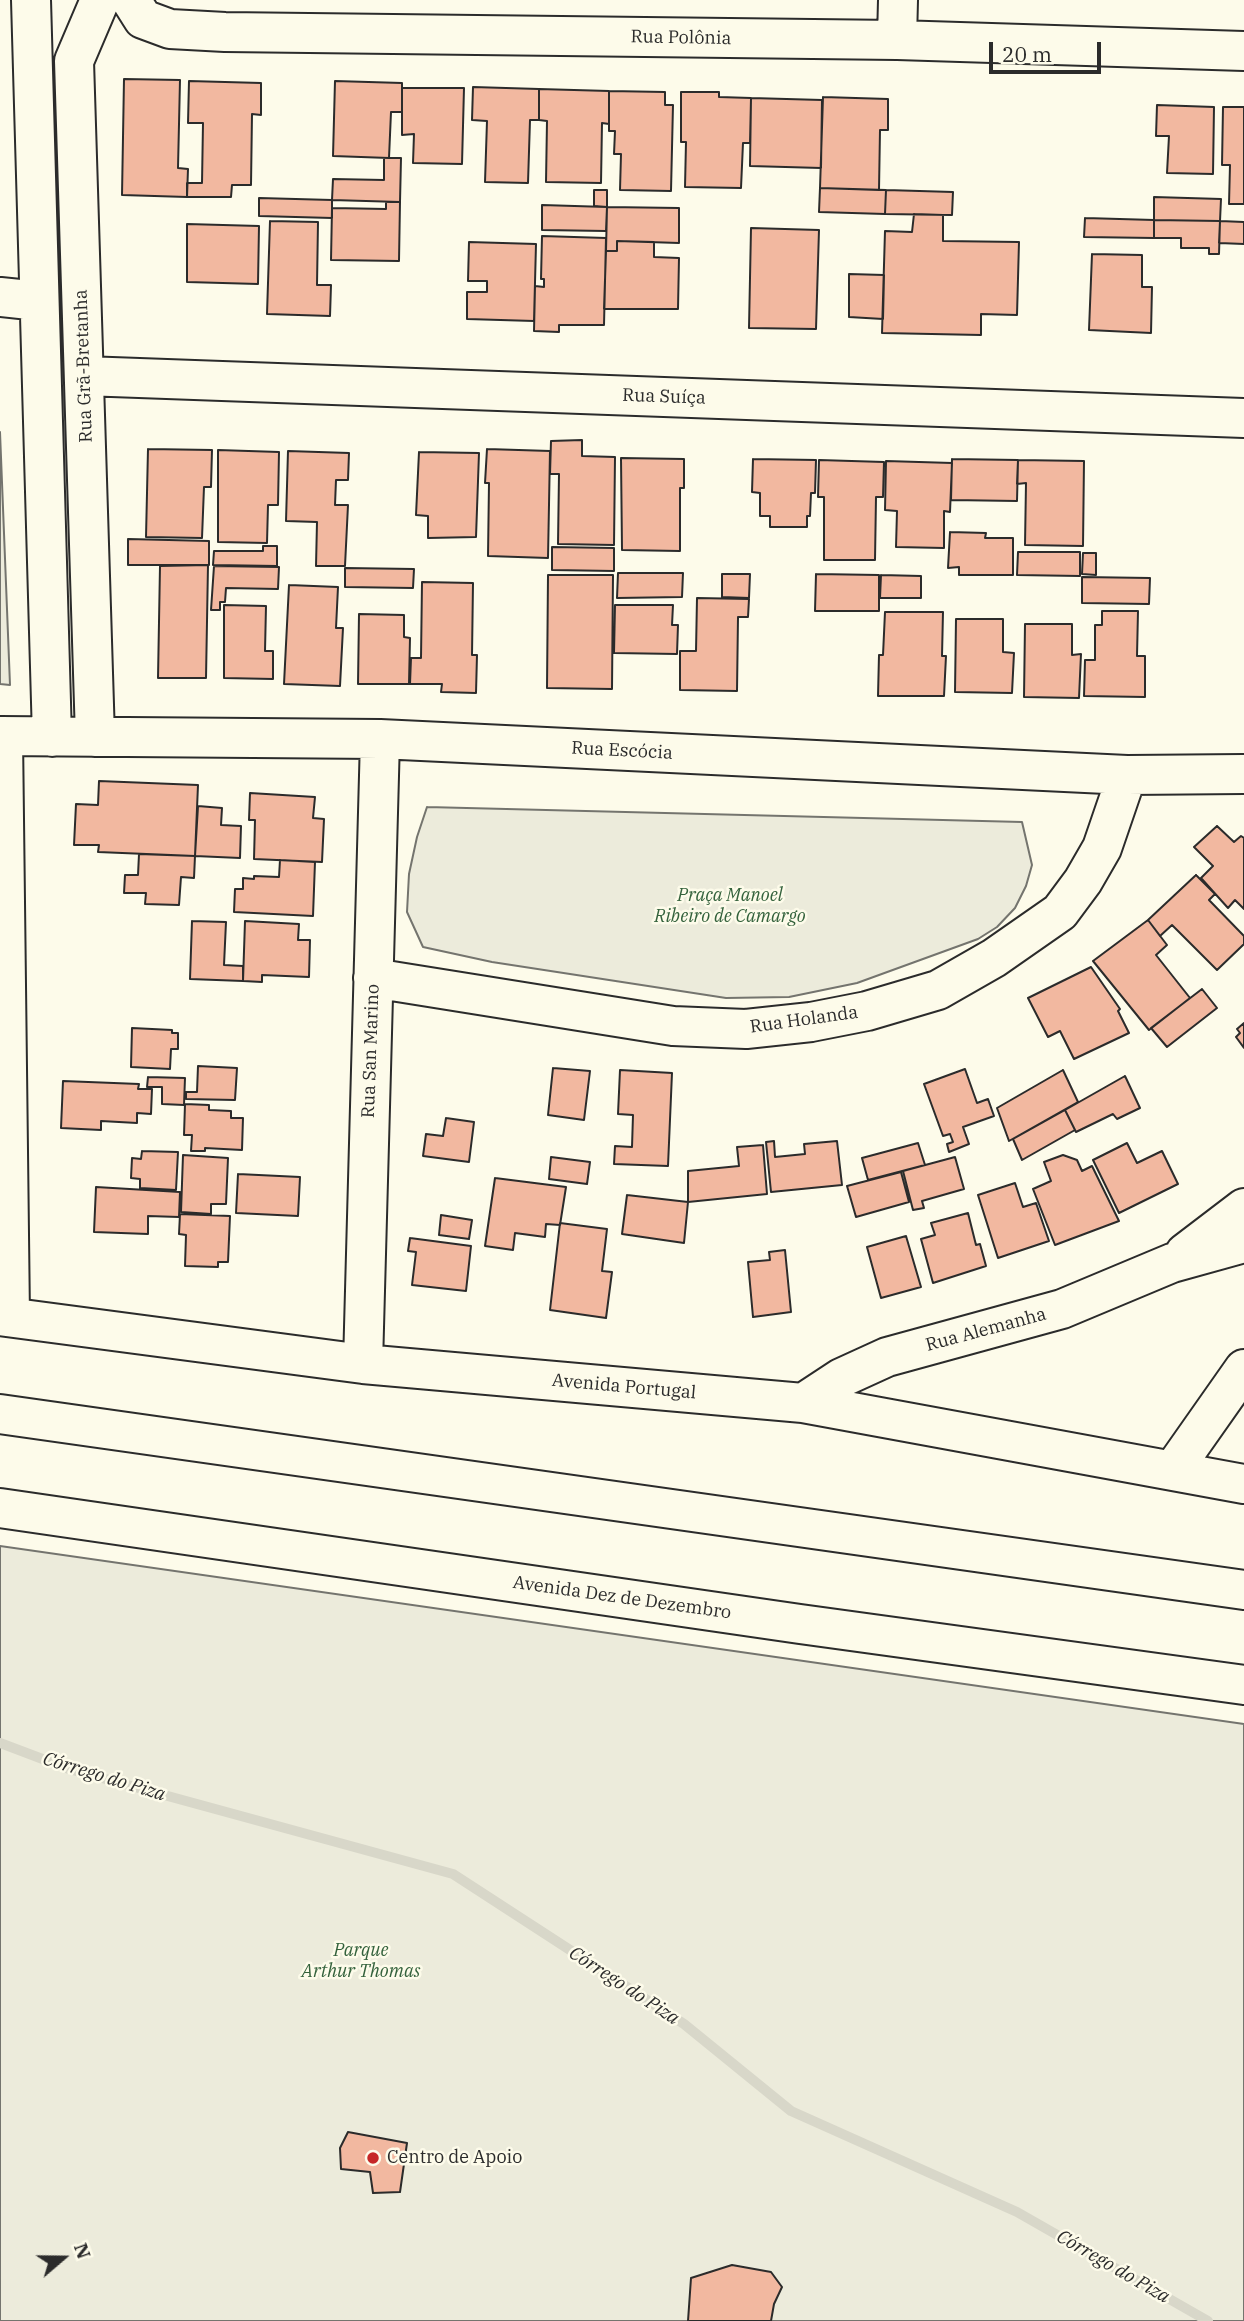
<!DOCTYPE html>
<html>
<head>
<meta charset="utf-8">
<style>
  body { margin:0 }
  #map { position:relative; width:1244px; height:2321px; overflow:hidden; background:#fdfbea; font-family:"IBM Plex Serif",serif }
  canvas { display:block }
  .north { position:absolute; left:28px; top:2223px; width:70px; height:70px; -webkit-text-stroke:5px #fdfbea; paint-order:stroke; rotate:70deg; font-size:19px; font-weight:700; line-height:28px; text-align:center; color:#2b2b2b }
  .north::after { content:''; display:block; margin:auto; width:24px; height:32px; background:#2b2b2b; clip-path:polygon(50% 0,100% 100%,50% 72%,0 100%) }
  .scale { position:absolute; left:989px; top:42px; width:112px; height:32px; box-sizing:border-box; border:4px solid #2b2b2b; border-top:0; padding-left:9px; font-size:21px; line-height:24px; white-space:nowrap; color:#2b2b2b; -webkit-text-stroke:5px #fdfbea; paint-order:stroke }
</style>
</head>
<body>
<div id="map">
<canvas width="1244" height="2321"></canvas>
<div class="north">N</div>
<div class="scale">20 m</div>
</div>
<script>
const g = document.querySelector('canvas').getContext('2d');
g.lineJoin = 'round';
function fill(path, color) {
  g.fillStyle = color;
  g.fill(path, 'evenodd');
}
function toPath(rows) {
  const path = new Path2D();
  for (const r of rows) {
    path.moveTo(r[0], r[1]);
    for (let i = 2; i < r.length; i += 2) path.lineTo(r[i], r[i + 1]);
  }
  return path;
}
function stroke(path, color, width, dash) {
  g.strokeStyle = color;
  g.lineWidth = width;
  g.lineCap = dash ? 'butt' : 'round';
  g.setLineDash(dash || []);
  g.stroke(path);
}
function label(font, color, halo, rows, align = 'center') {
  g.font = font + ' "IBM Plex Serif",serif';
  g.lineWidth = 5;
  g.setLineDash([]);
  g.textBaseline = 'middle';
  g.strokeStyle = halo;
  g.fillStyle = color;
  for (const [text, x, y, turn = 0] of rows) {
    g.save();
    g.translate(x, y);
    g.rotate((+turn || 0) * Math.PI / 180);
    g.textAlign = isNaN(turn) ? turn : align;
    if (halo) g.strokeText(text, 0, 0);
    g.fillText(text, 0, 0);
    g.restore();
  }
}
const green = toPath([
  [0,432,10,685,0,684,0,432],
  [427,807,1022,822,1032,865,1026,886,1015,908,997,927,978,939,857,983,789,997,726,998,492,962,423,947,407,912,409,874,417,837,427,807],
  [0,1546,1244,1724,1244,2321,0,2321,0,1546]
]);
fill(green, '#ecebdb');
stroke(green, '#74746e', 2);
stroke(toPath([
  [0,1743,69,1769,453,1874,684,2024,791,2111,1017,2212,1208,2321]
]), '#d8d7c9', 10);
const building = toPath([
  [124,79,180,80,178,168,188,169,187,197,122,195,124,79],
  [189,81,261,83,261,115,252,114,251,185,232,185,231,197,187,197,187,183,202,183,203,123,188,123,189,81],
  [335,81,402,83,402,112,391,112,389,158,333,156,335,81],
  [473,87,539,89,539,120,530,120,528,183,485,182,487,121,472,120,473,87],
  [402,88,464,88,462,164,413,163,414,134,402,135,402,88],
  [539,89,609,91,609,124,602,123,601,183,546,182,547,121,539,120,539,89],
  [609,91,665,92,665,105,673,105,671,191,620,190,621,154,614,154,615,131,609,131,609,91],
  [681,92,719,92,719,97,751,98,750,143,743,143,741,188,685,187,686,142,681,142,681,92],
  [823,97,888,99,888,130,880,130,879,190,820,188,823,97],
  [751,98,822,100,821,168,750,166,751,98],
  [1157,105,1214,107,1213,174,1167,173,1169,136,1156,136,1157,105],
  [1223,107,1244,107,1244,204,1229,204,1230,165,1222,165,1223,107],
  [384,158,401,158,400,202,332,200,333,179,384,180,384,158],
  [820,188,886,190,885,214,819,212,820,188],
  [594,190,607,190,607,207,594,206,594,190],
  [886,190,953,192,952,215,885,214,886,190],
  [1154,197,1221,199,1220,221,1154,220,1154,197],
  [259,198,332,200,332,218,259,216,259,198],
  [386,202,400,202,399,261,331,260,332,208,386,209,386,202],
  [542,205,607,207,606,231,542,230,542,205],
  [607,207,679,208,679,243,617,241,617,251,606,251,607,207],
  [914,214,943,215,943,241,1019,242,1017,315,981,314,981,335,882,333,885,231,912,232,914,214],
  [1085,218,1154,220,1154,238,1084,237,1085,218],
  [1154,220,1220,221,1219,254,1209,254,1209,248,1181,248,1181,238,1154,238,1154,220],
  [270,221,318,222,317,285,331,285,330,316,267,314,270,221],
  [1220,221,1244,222,1244,244,1219,243,1220,221],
  [187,224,259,226,258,284,187,282,187,224],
  [751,228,819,230,816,329,749,328,751,228],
  [542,236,606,238,604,325,559,325,559,332,534,331,535,286,544,287,544,279,541,279,542,236],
  [617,241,654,242,654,257,679,258,678,309,604,309,606,251,617,251,617,241],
  [469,242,536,244,534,321,467,319,467,292,487,292,487,281,468,281,469,242],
  [1092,254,1142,255,1142,287,1152,287,1151,333,1089,330,1092,254],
  [849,274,884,275,883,319,849,317,849,274],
  [582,440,582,456,615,457,614,545,558,544,559,474,550,474,551,441,582,440],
  [148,449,212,450,211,487,204,487,202,538,146,537,148,449],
  [487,449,550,451,548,558,488,556,489,483,485,483,487,449],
  [218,450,279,452,278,505,268,505,267,543,218,542,218,450],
  [288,451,349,453,348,480,336,480,335,505,348,505,345,566,316,566,317,522,286,521,288,451],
  [419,452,479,453,476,537,428,538,428,516,416,515,419,452],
  [621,458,684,459,684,488,680,488,680,551,622,550,621,458],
  [753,459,816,460,815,493,811,493,810,516,807,516,807,527,770,527,770,516,760,516,760,493,752,492,753,459],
  [952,459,1018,460,1017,501,951,500,952,459],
  [819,460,884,462,883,497,876,497,875,560,824,560,824,497,818,497,819,460],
  [1018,460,1084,461,1083,546,1025,545,1026,483,1017,484,1018,460],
  [886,461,952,463,950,512,944,511,944,548,896,547,897,511,885,510,886,461],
  [950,532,986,533,985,538,1013,538,1013,575,959,575,959,567,948,568,950,532],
  [128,539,209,541,209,565,128,565,128,539],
  [263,546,277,546,277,566,213,565,214,551,263,551,263,546],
  [552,547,614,548,614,571,552,570,552,547],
  [1018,552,1080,552,1080,576,1017,575,1018,552],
  [1083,553,1096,553,1096,575,1082,574,1083,553],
  [208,565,206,678,158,678,160,566,208,565],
  [214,566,279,567,278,589,226,588,225,602,220,602,220,610,211,610,214,566],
  [345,568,414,569,413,588,345,587,345,568],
  [618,573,683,573,682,597,617,598,618,573],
  [722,574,750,574,749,598,722,597,722,574],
  [816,574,879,575,879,611,815,611,816,574],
  [548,575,613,575,612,689,547,688,548,575],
  [881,575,921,576,921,598,880,598,881,575],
  [1082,577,1150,578,1149,604,1082,603,1082,577],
  [422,582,473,583,472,655,477,655,476,693,441,692,442,684,410,684,411,658,421,658,422,582],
  [289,585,338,587,336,628,343,628,340,686,284,684,289,585],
  [697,598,749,599,748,617,738,617,737,691,680,690,680,651,696,651,697,598],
  [224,605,266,606,265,651,273,651,273,679,224,678,224,605],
  [615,605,673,605,672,625,678,625,677,654,614,653,615,605],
  [1102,611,1138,611,1137,656,1145,656,1145,697,1084,696,1085,660,1095,660,1095,625,1102,625,1102,611],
  [885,612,943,612,942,656,946,656,944,696,878,696,879,655,883,655,885,612],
  [359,614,404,615,404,637,410,638,409,684,358,684,359,614],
  [956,619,1003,619,1003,652,1014,653,1012,693,955,692,956,619],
  [1025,624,1072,624,1072,655,1081,654,1079,698,1024,697,1025,624],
  [99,781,198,785,195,856,98,852,99,845,74,845,76,804,98,805,99,781],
  [250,793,315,797,313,818,324,819,322,862,254,859,255,820,249,820,250,793],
  [198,806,222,808,221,825,241,826,240,858,195,856,198,806],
  [1217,826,1234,842,1241,836,1244,838,1244,909,1235,900,1228,908,1201,878,1213,866,1194,847,1217,826],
  [139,854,195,856,194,878,181,877,179,905,145,904,146,893,124,893,125,875,138,875,139,854],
  [280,860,315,862,313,916,234,912,235,889,243,889,243,878,254,879,254,876,279,877,280,860],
  [1196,875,1215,894,1209,900,1244,936,1244,944,1217,970,1172,925,1160,936,1148,920,1196,875],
  [1148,920,1167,945,1156,955,1190,998,1149,1030,1093,961,1148,920],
  [192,921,226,922,224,965,243,966,243,981,190,979,192,921],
  [245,921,299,924,298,940,310,940,309,977,262,975,262,982,243,981,245,921],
  [1091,967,1120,1009,1118,1011,1129,1033,1074,1059,1060,1031,1048,1037,1028,998,1091,967],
  [1202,989,1217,1008,1167,1047,1151,1028,1202,989],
  [1244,1023,1244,1048,1236,1037,1240,1033,1237,1029,1244,1023],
  [132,1028,172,1030,172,1033,178,1033,178,1049,171,1049,170,1069,131,1067,132,1028],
  [198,1066,237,1068,235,1100,186,1099,186,1092,197,1092,198,1066],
  [553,1068,590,1071,584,1120,548,1115,553,1068],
  [965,1069,977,1103,988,1099,994,1116,963,1127,969,1144,949,1152,947,1144,953,1142,950,1134,943,1136,924,1084,965,1069],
  [620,1070,672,1073,668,1166,614,1164,615,1146,632,1147,633,1115,618,1114,620,1070],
  [1063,1070,1078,1102,1009,1141,997,1108,1063,1070],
  [1125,1076,1140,1108,1117,1119,1113,1114,1076,1132,1065,1110,1125,1076],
  [148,1077,185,1078,184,1105,162,1104,162,1087,147,1087,148,1077],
  [63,1081,139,1084,138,1089,152,1089,151,1114,137,1113,137,1123,101,1121,101,1130,61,1128,63,1081],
  [185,1104,209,1105,209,1110,231,1111,231,1118,243,1118,242,1150,205,1148,205,1151,191,1151,192,1135,184,1135,185,1104],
  [1065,1110,1075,1130,1022,1160,1013,1139,1065,1110],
  [446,1118,474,1122,469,1162,423,1156,426,1134,443,1136,446,1118],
  [774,1141,775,1157,805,1154,804,1144,837,1141,842,1185,771,1192,766,1142,774,1141],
  [918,1143,925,1165,868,1180,862,1158,918,1143],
  [1127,1143,1137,1163,1162,1151,1178,1184,1119,1213,1093,1160,1127,1143],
  [763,1145,767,1194,688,1202,688,1171,739,1166,737,1147,763,1145],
  [142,1151,178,1152,176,1190,140,1188,140,1179,131,1178,132,1158,141,1159,142,1151],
  [183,1155,228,1158,226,1204,211,1204,211,1214,181,1212,183,1155],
  [1063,1155,1077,1160,1082,1171,1092,1166,1119,1221,1055,1245,1033,1189,1051,1181,1044,1162,1063,1155],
  [551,1157,590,1162,587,1184,549,1179,551,1157],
  [955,1157,964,1189,922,1201,924,1208,913,1210,903,1171,955,1157],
  [901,1172,909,1202,856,1217,847,1186,901,1172],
  [238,1174,300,1177,298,1216,236,1213,238,1174],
  [495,1178,566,1187,560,1225,546,1224,545,1237,515,1233,513,1250,485,1246,495,1178],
  [1015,1183,1023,1207,1036,1203,1049,1241,998,1258,978,1195,1015,1183],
  [96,1187,180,1192,179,1217,148,1216,148,1234,94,1232,96,1187],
  [627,1195,688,1202,684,1243,622,1234,627,1195],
  [968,1213,976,1245,980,1244,986,1266,933,1283,921,1239,935,1235,931,1223,968,1213],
  [180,1214,230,1216,228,1262,218,1262,218,1267,185,1266,186,1235,179,1234,180,1214],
  [441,1215,472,1220,469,1239,439,1235,441,1215],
  [560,1223,607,1229,602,1271,612,1272,606,1318,550,1310,560,1223],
  [906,1236,921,1287,881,1298,867,1247,906,1236],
  [410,1238,471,1246,466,1291,412,1285,416,1252,408,1251,410,1238],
  [785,1250,791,1312,753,1317,748,1262,770,1260,769,1252,785,1250],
  [348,2132,407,2143,400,2192,373,2193,370,2172,341,2169,340,2148,348,2132],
  [732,2265,771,2272,782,2287,774,2304,771,2321,688,2321,691,2278,732,2265]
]);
fill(building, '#f2b8a0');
stroke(building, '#2b2b2b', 2);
const minor = toPath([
  [31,0,52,737],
  [131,0,143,19,170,29,225,32,897,40,1244,51],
  [897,40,898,0],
  [0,297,39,301],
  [84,376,1244,418],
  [0,736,380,739,1127,775,1244,774],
  [3,736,10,1317],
  [95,737,74,61,100,0],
  [373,978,673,1026,746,1029,811,1022,867,1011,938,990,994,958,1060,912,1083,881,1102,848,1127,775],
  [1185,1253,1244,1208],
  [0,1316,363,1364,803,1403,1244,1484],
  [363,1364,380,739],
  [803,1403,841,1378,887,1357,1062,1309,1172,1263,1244,1243],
  [1173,1470,1244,1369]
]);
const highway = toPath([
  [0,1414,1244,1590],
  [0,1508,800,1624,1244,1685]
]);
stroke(minor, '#2b2b2b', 42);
stroke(highway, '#2b2b2b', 42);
stroke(minor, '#fdfbea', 38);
stroke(highway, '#fdfbea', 38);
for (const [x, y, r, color] of [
  [373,2158,7,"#c62828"]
]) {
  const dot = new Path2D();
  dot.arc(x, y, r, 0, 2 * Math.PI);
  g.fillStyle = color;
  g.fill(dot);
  stroke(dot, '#fdfbea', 2.5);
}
label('18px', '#2b2b2b', '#fdfbea', [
  ["Rua Polônia",681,38,1],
  ["Rua Grã-Bretanha",84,366,-92],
  ["Rua Suíça",664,397,2],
  ["Rua Escócia",622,751,3],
  ["Rua Holanda",804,1020,-8],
  ["Rua San Marino",371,1051,-88],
  ["Rua Alemanha",986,1330,-15],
  ["Avenida Portugal",624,1387,5],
  ["Avenida Dez de Dezembro",622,1598,8]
]);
label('italic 18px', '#34623c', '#fdfbea', [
  ["Praça Manoel",730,896],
  ["Ribeiro de Camargo",730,917],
  ["Parque",361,1951],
  ["Arthur Thomas",361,1972]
]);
label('18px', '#2b2b2b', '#fdfbea', [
  ["Centro de Apoio",387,2158]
], 'left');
label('italic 19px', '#2b2b2b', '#fdfbea', [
  ["Córrego do Piza",104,1777,17],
  ["Córrego do Piza",624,1986,33],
  ["Córrego do Piza",1113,2267,30]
]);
</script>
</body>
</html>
